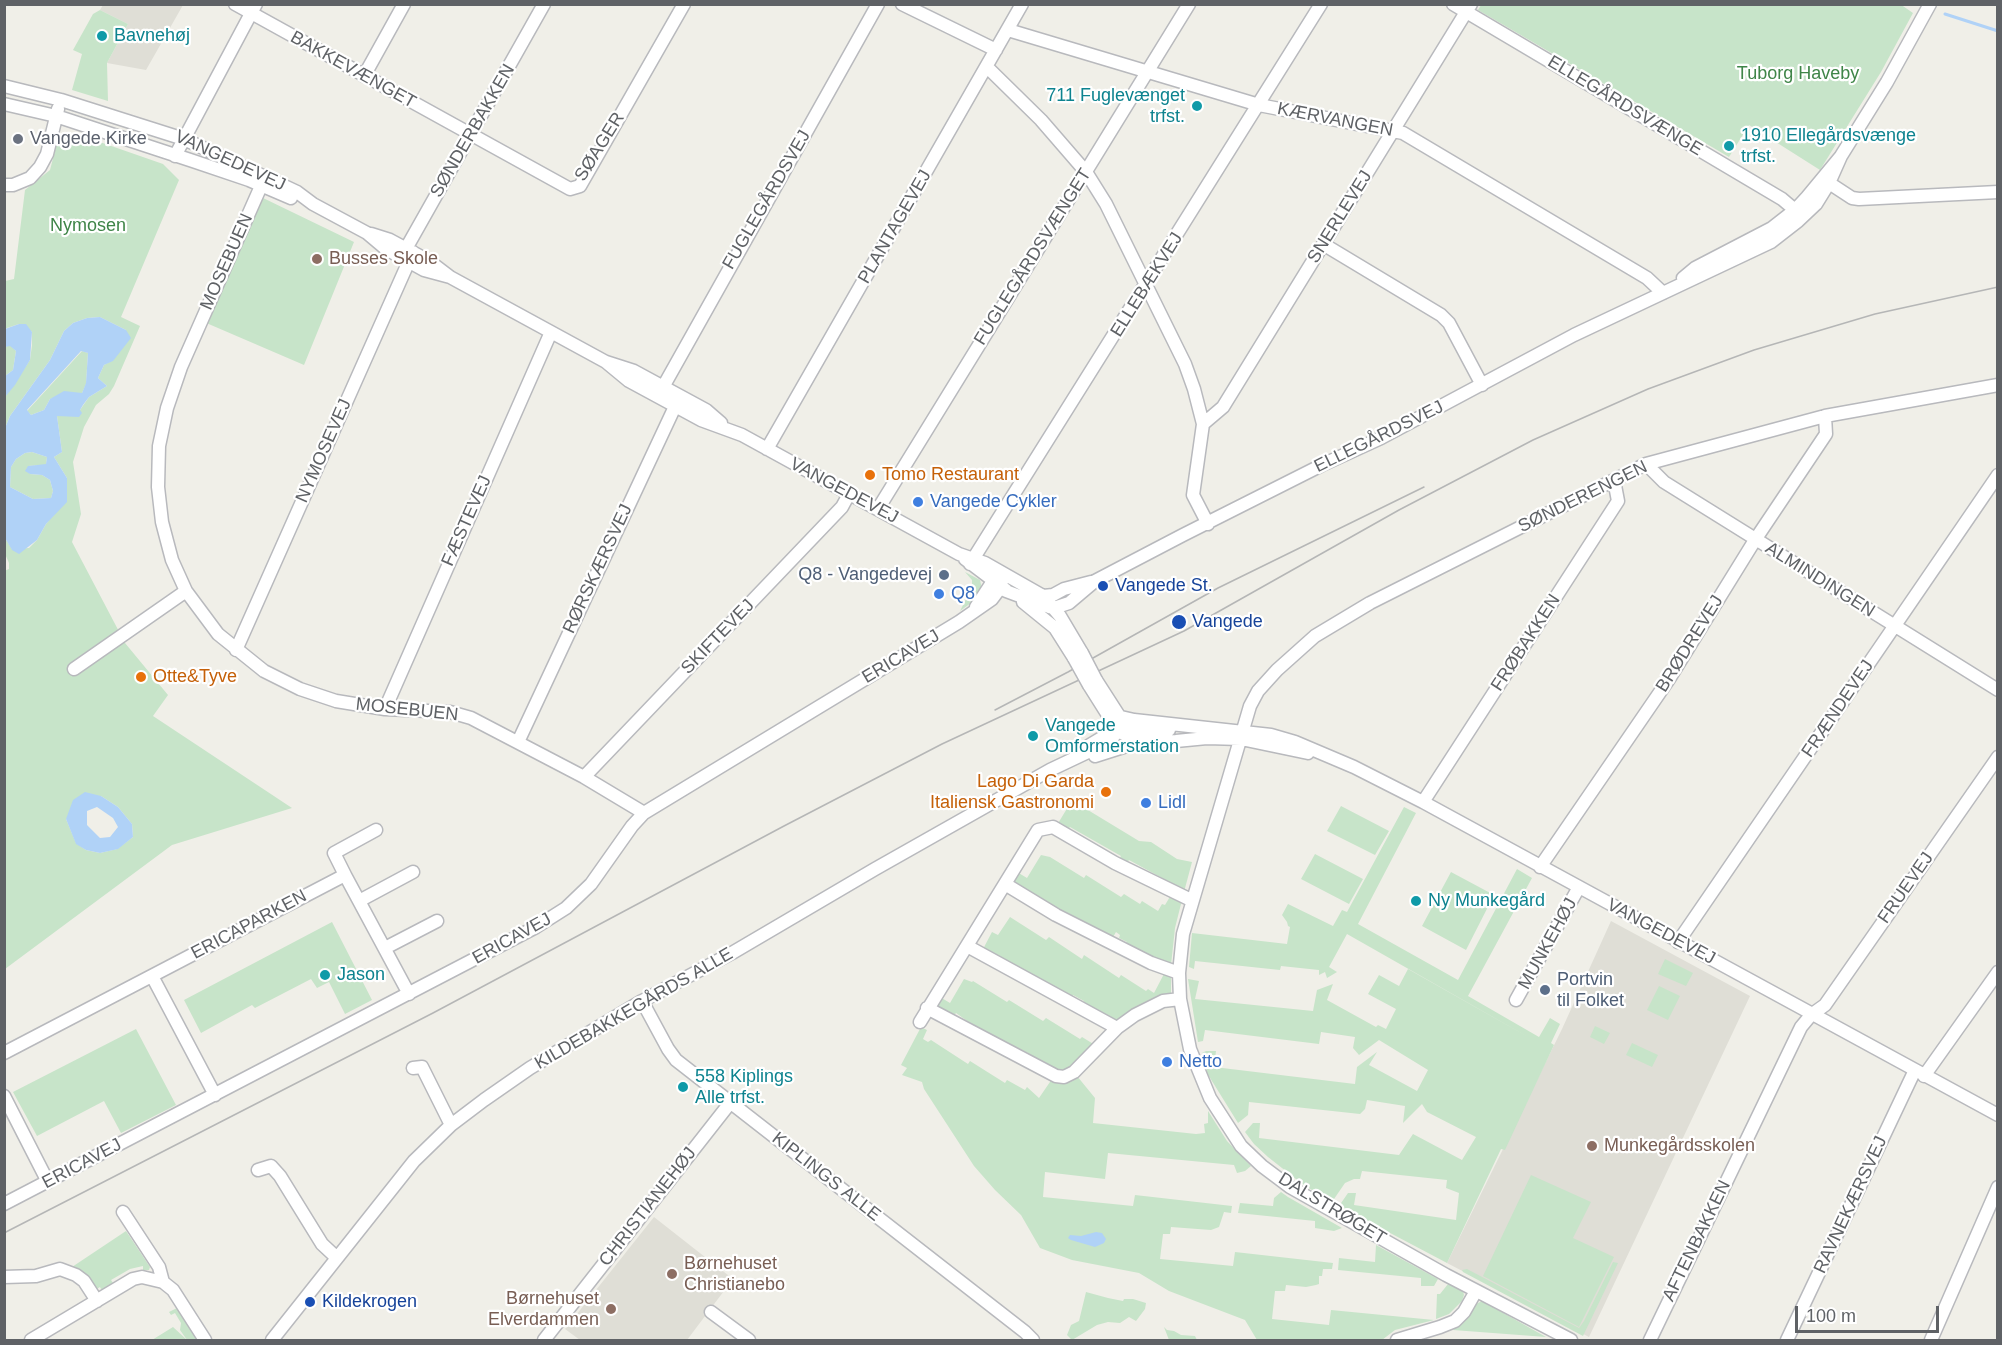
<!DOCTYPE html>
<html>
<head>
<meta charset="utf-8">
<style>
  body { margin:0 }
  #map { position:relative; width:2002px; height:1345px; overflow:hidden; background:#f0efe8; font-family:Helvetica,sans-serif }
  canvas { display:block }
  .frame { position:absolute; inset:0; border:6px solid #5f6266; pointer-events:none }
  .scale { position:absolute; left:1795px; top:1306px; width:144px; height:27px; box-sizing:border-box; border:3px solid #5f6266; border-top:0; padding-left:8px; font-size:18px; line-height:21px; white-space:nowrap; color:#5f6266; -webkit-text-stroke:4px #fff; paint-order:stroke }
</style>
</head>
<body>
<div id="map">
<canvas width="2002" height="1345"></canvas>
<div class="frame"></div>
<div class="scale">100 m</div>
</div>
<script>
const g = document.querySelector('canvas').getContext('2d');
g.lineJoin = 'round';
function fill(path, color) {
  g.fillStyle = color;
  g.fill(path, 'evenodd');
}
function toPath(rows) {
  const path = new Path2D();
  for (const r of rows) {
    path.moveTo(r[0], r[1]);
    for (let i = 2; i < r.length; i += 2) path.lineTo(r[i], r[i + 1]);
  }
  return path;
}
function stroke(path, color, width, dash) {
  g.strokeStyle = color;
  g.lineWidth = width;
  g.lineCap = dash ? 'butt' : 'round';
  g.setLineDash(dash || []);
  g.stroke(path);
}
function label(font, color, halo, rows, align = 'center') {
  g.font = font + ' Helvetica,sans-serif';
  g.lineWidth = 4.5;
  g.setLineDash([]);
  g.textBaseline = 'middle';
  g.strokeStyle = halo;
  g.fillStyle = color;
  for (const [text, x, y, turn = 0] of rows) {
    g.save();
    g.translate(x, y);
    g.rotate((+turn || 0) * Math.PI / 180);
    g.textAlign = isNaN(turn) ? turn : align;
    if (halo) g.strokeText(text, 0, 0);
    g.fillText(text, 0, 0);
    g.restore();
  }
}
fill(toPath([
  [103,5,183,5,146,70,107,63,128,24,100,10],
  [1611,921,1750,996,1589,1337,1447,1263,1562,1029],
  [654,1217,733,1279,687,1340,580,1340,565,1329]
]), '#dfded6');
fill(toPath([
  [1481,5,1900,4,1913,13,1881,72,1820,170,1749,125,1729,157,1478,10],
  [100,10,128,24,107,63,108,101,72,90,82,54,73,50,93,14],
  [74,133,163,164,179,180,121,317,140,326,114,386,109,394,96,405,84,427,73,462,81,514,72,542,125,643,168,695,153,716,292,808,172,845,5,969,4,571,9,569,9,563,5,554,5,538,12,549,29,548,37,540,46,524,55,513,67,478,54,457,62,452,57,416,80,410,89,397,107,386,98,378,104,365,113,360,126,330,100,317,87,318,73,323,64,331,50,360,10,416,5,428,5,397,30,360,32,345,32,332,19,324,4,329,5,281,14,279,25,190,50,170,57,143],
  [101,796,118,807,132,824,133,837,117,849,100,853,86,850,76,843,66,819],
  [261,197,354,242,304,365,204,322],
  [10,345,16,351,13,370,5,376,5,347],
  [82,351,88,353,86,384,82,393,50,399,44,410,31,415,27,411],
  [32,452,47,457,46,465,28,466,30,474,42,475,50,480,53,491,51,498,33,499,10,487,11,467,16,459,25,453],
  [965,572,980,580,982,589,975,600,960,611,972,587,972,580],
  [1074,797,1080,800,1078,804,1139,841,1151,842,1177,859,1192,862,1184,892,1161,882,1162,878,1129,860,1126,864,1118,861,1121,856,1070,827,1067,831,1057,825],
  [1341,806,1389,831,1375,855,1327,831],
  [1404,807,1416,813,1358,924,1458,980,1517,869,1532,878,1468,996,1539,1037,1550,1018,1560,1024,1551,1043,1554,1045,1505,1150,1501,1149,1447,1263,1339,1206,1348,1193,1356,1193,1354,1205,1456,1220,1459,1193,1446,1188,1447,1180,1362,1171,1360,1179,1354,1179,1345,1183,1334,1199,1326,1199,1301,1183,1268,1157,1254,1144,1245,1132,1253,1123,1260,1123,1259,1138,1399,1155,1413,1134,1462,1160,1476,1137,1427,1112,1422,1104,1403,1123,1405,1106,1367,1100,1365,1109,1360,1114,1249,1102,1248,1115,1238,1123,1207,1073,1202,1053,1206,1051,1216,1051,1214,1067,1355,1084,1357,1067,1377,1052,1369,1065,1417,1091,1428,1070,1379,1040,1359,1055,1353,1048,1355,1037,1321,1032,1319,1044,1205,1030,1203,1041,1198,1042,1188,979,1199,981,1195,999,1313,1011,1317,990,1333,984,1327,1000,1376,1027,1378,1025,1386,1029,1396,1009,1368,994,1379,975,1399,986,1408,969,1537,1042,1347,934,1329,967,1337,972,1327,978,1325,972,1319,975,1319,970,1281,966,1280,970,1195,961,1194,969,1189,967,1192,933,1287,944,1290,927,1288,926,1287,922,1282,915,1288,904,1333,926,1342,910,1347,912],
  [1315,854,1363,879,1349,904,1301,879],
  [1041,855,1050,857,1084,878,1086,875,1121,897,1124,894,1140,904,1142,901,1158,911,1162,904,1165,905,1171,895,1182,900,1175,928,1171,965,1125,946,1127,942,1119,938,1120,935,1116,932,1112,939,1069,916,1013,882,1017,872,1027,878],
  [1451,872,1494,895,1466,950,1422,926],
  [1010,917,1046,940,1049,937,1082,959,1084,955,1119,978,1121,975,1146,991,1148,989,1154,993,1165,972,1171,974,1171,996,1115,1021,1082,1005,1084,1001,1073,995,1070,999,982,951,992,932,998,935],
  [332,922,372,1000,345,1014,329,982,317,988,311,979,255,1008,252,1005,201,1033,184,1000],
  [1665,959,1693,973,1686,986,1658,974],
  [964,979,972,982,973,981,1007,1002,1009,1000,1043,1021,1046,1018,1080,1039,1082,1037,1095,1045,1069,1071,1062,1073,1026,1057,1028,1053,977,1028,956,1013,953,1017,940,1010,940,1007,935,1004,940,997,950,1003],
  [1659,986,1680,996,1668,1020,1647,1010],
  [1595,1026,1610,1033,1604,1044,1590,1037],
  [921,1027,927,1030,923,1039,928,1042,931,1040,968,1064,970,1061,1005,1083,1007,1080,1025,1090,1027,1087,1039,1098,1052,1079,1077,1076,1095,1098,1093,1123,1196,1134,1205,1133,1204,1124,1208,1123,1208,1111,1227,1141,1251,1166,1245,1171,1237,1173,1234,1165,1108,1153,1105,1179,1045,1172,1043,1197,1133,1206,1135,1195,1232,1206,1231,1213,1224,1212,1219,1227,1211,1230,1171,1227,1170,1234,1163,1234,1160,1259,1233,1266,1235,1252,1333,1263,1332,1269,1323,1269,1322,1276,1319,1276,1319,1284,1316,1285,1306,1287,1286,1285,1285,1291,1275,1291,1272,1319,1329,1325,1331,1310,1434,1320,1395,1330,1382,1340,1257,1340,1245,1320,1169,1291,1139,1273,1072,1260,1040,1248,1021,1215,995,1190,974,1166,924,1089,922,1082,902,1075,907,1068,901,1065],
  [136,1029,176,1105,121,1133,104,1101,37,1136,13,1092],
  [1632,1043,1658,1055,1652,1067,1626,1055],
  [1531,1175,1591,1202,1573,1238,1614,1257,1579,1327,1483,1276],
  [1281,1192,1288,1197,1342,1228,1334,1231,1315,1228,1315,1221,1238,1213,1240,1203,1273,1206,1274,1198],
  [126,1231,150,1267,149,1270,143,1270,143,1266,130,1269,111,1280,115,1286,103,1293,100,1287,94,1291,72,1267],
  [1376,1245,1438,1279,1434,1286,1421,1286,1421,1278,1338,1270,1339,1258,1375,1262],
  [1613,1262,1618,1263,1583,1336,1463,1272,1462,1270,1467,1269,1579,1328,1584,1321],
  [1448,1284,1463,1291,1464,1295,1462,1301,1449,1314,1436,1319,1437,1294,1440,1294],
  [1086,1292,1108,1298,1123,1301,1124,1299,1133,1299,1146,1303,1145,1309,1136,1321,1129,1317,1120,1323,1108,1322,1097,1325,1072,1340,1067,1335,1071,1325,1079,1321],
  [1482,1301,1546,1337,1453,1330,1471,1313,1476,1304],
  [177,1308,197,1340,187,1340,180,1330,181,1323,175,1313,171,1315,169,1312],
  [173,1327,186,1339,152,1340],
  [1164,1327,1167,1330,1174,1331,1181,1335,1195,1336,1197,1340,1169,1340]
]), '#c7e4c9');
fill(toPath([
  [100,317,126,330,131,338,113,361,104,365,98,378,107,386,89,397,83,405,80,410,82,413,79,417,57,416,62,452,54,457,67,478,67,502,46,524,37,540,19,554,12,550,5,538,5,428,10,416,50,360,64,331,73,323,87,318],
  [81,351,88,353,86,383,82,393,64,391,50,399,44,410,31,415,27,410],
  [32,452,47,457,46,464,28,466,25,471,30,474,42,475,50,480,53,491,51,498,33,499,10,487,11,467,16,459,25,453],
  [19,324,26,324,32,332,30,360,15,385,5,397,5,376,13,370,16,351,10,346,5,347,5,329],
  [85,792,101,796,118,807,132,824,133,837,118,849,100,853,86,850,76,844,66,819,73,800],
  [97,807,113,818,118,827,110,837,100,838,87,825,87,811],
  [1096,1232,1102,1233,1106,1239,1104,1243,1095,1247,1071,1240,1068,1238,1070,1235,1081,1236]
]), '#b0d2f7');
stroke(toPath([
  [1945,14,1998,31]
]), '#b0d2f7', 3);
const minor = toPath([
  [235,4,570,189,580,186,684,4],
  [902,4,996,50],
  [1453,4,1782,199,1795,210],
  [1008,30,1259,105,1403,133,1647,278,1663,293],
  [987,67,1041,120,1086,172,1106,204,1185,364,1194,389,1203,424,1193,495,1208,524],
  [364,76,404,4],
  [4,86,61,100,184,139,297,192,313,204,367,233,386,249,424,270,450,277],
  [4,104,56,116,193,161,249,180,291,198],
  [175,156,256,4],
  [265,177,181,367,167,408,159,446,158,487,162,522,172,560,186,591,218,634,264,671,300,689,336,701,385,709,450,712,471,718,584,777,644,813],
  [1823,179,1852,198,1859,199,1998,192],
  [4,185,13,185,30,178,40,167,47,154,58,109],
  [371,234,390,240,429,261,450,277,606,362,634,371,706,410,721,423],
  [1323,244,1441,315,1449,323,1482,385],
  [403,254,544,4],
  [1683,278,1695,268,1772,228,1795,210,1807,197,1841,156,1887,82,1930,4],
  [606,362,629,381,701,420,742,435,959,554,985,563,1043,596,1060,616,1082,653],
  [658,396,878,4],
  [1203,424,1223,407,1471,4],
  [767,449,1022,4],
  [1646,464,1664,482,1998,690],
  [878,509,1189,4],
  [965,559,1006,590],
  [970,564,1321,4],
  [1006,591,1049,607,1054,608,1069,603,1095,581,1183,535,1322,465,1381,438,1574,335,1771,242,1798,221,1816,204,1829,183,1841,156],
  [1043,596,1053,595,1064,589,1091,582],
  [1023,602,1055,628,1074,658],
  [976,607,993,581,1000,576],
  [236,650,413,252],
  [74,669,186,591],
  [1096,680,1123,722],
  [1089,685,1118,731,1139,742,1176,741,1207,738,1241,739,1308,753],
  [385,709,551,332],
  [1121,717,1134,720,1271,735,1295,742,1354,767,1423,802,1998,1115],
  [518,742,679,398],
  [1080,751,1110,733,1132,730,1169,730],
  [1095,756,1139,742],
  [584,777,842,507,849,494],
  [1423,802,1618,501,1614,480],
  [1540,867,1669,679,1755,540,1826,434,1825,416],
  [345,875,334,853,376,830],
  [1005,884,1056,915,1151,963,1179,973],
  [359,901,413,872],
  [1678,942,1998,475],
  [967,946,1117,1028],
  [385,948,437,921],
  [152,976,215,1095],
  [1516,1000,1579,887],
  [642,1001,668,1049,676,1060,1025,1332,1033,1340],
  [927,1008,1056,1076,1064,1077,1074,1072,1117,1028,1135,1015,1163,1001,1180,999],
  [920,1022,1038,830,1053,827,1115,863,1191,900],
  [4,1053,345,875,409,994],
  [413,1068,422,1067,451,1125],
  [1924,1076,1998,972],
  [4,1096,48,1182],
  [258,1170,271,1166,280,1176,322,1244,337,1258],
  [4,1204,536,927,566,908,591,884,632,826,644,813,959,622,992,599,1001,587,1003,574],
  [123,1212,159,1267,163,1282,173,1290,205,1340],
  [4,1277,36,1276,60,1269,76,1275,84,1281,97,1301],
  [711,1312,749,1340],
  [31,1340,133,1279,142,1277,163,1282],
  [272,1340,414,1161,451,1125,484,1100,530,1068,642,1001,732,953,875,869,1050,770,1109,742,1118,731,1121,717],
  [544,1340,730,1103],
  [1397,1340,1440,1327,1455,1321,1464,1312,1476,1291],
  [1571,1340,1446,1275,1290,1187,1262,1166,1241,1146,1210,1098,1190,1049,1180,999,1179,973,1183,934,1250,706,1258,691,1277,670,1315,636,1370,603,1646,464,1825,416,1998,385],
  [1650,1340,1801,1027,1811,1015,1825,1005,1998,757],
  [1787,1340,1915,1070],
  [1931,1340,1998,1187]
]);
stroke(minor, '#b8b9bd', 15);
stroke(minor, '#fff', 12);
stroke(toPath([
  [995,710,1068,672,1218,588,1424,487],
  [4,1233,433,1013,784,826,942,744,1184,631,1399,510,1533,440,1648,389,1754,350,1875,314,1998,287]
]), '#b5b6b6', 1.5);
const minorBridge = toPath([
  [1082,653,1096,680],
  [1074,658,1089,685]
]);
stroke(minorBridge, '#b8b9bd', 15, []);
stroke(minorBridge, '#fff', 12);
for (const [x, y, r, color] of [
  [102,36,6,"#0f9aa8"],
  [1197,106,6,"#0f9aa8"],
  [18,139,6,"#6b7280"],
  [1729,146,6,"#0f9aa8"],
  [317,259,6,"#8d6e63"],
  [870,475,6,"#e8710a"],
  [918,502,6,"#3f7fe0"],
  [944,575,6,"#5c6f8a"],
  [1103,586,6,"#1a4fb4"],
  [939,594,6,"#3f7fe0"],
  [1179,622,8,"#1a4fb4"],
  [141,677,6,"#e8710a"],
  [1033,736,6,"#0f9aa8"],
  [1106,792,6,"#e8710a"],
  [1146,803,6,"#3f7fe0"],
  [1416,901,6,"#0f9aa8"],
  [325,975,6,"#0f9aa8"],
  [1545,990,6,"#5c6f8a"],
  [1167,1062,6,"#3f7fe0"],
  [683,1087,6,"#0f9aa8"],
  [1592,1146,6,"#8d6e63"],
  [672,1274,6,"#8d6e63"],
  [310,1302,6,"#1a4fb4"],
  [611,1309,6,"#8d6e63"]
]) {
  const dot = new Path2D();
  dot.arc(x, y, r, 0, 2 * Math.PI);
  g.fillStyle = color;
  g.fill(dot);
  stroke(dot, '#fff', 2);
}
label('18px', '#0d838f', '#fff', [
  ["Bavnehøj",114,36],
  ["711 Fuglevænget",1185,96,"right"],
  ["trfst.",1185,117,"right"],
  ["1910 Ellegårdsvænge",1741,136],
  ["trfst.",1741,157],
  ["Vangede",1045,726],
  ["Omformerstation",1045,747],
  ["Ny Munkegård",1428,901],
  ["Jason",337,975],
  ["558 Kiplings",695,1077],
  ["Alle trfst.",695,1098]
], 'left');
label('18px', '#5f6266', '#fff', [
  ["BAKKEVÆNGET",353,70,29],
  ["ELLEGÅRDSVÆNGE",1625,106,31],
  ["KÆRVANGEN",1335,120,11],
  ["SØNDERBAKKEN",473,131,-60],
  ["SØAGER",600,147,-58],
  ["VANGEDEVEJ",230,161,25],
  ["FUGLEGÅRDSVEJ",767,200,-60],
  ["SNERLEVEJ",1340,217,-58],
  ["PLANTAGEVEJ",895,227,-60],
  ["FUGLEGÅRDSVÆNGET",1033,257,-58],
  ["MOSEBUEN",227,262,-66],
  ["ELLEBÆKVEJ",1147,285,-58],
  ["ELLEGÅRDSVEJ",1379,437,-26],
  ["NYMOSEVEJ",324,451,-66],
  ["VANGEDEVEJ",844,491,28],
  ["SØNDERENGEN",1583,497,-26],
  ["FÆSTEVEJ",467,521,-66],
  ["RØRSKÆRSVEJ",598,569,-65],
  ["ALMINDINGEN",1820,580,32],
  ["SKIFTEVEJ",718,637,-46],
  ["FRØBAKKEN",1526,643,-57],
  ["BRØDREVEJ",1690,644,-58],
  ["ERICAVEJ",901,657,-31],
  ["FRÆNDEVEJ",1838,709,-56],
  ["MOSEBUEN",407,710,6],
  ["FRUEVEJ",1906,888,-55],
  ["ERICAPARKEN",249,925,-28],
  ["VANGEDEVEJ",1661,932,28],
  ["ERICAVEJ",512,939,-29],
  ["MUNKEHØJ",1548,944,-61],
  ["KILDEBAKKEGÅRDS ALLE",634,1009,-30],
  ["ERICAVEJ",82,1164,-28],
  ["KIPLINGS ALLE",826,1177,38],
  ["RAVNEKÆRSVEJ",1851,1205,-65],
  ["CHRISTIANEHØJ",648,1207,-52],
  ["DALSTRØGET",1332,1209,31],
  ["AFTENBAKKEN",1697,1241,-64]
]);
label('18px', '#3f8548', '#fff', [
  ["Tuborg Haveby",1798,74],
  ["Nymosen",88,226]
]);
label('18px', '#5b616d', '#fff', [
  ["Vangede Kirke",30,139]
], 'left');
label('18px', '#785e54', '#fff', [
  ["Busses Skole",329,259],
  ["Munkegårdsskolen",1604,1146],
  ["Børnehuset",684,1264],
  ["Christianebo",684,1285],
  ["Børnehuset",599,1299,"right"],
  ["Elverdammen",599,1320,"right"]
], 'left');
label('18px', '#c56008', '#fff', [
  ["Tomo Restaurant",882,475],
  ["Otte&Tyve",153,677],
  ["Lago Di Garda",1094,782,"right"],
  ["Italiensk Gastronomi",1094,803,"right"]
], 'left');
label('18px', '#366cbe', '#fff', [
  ["Vangede Cykler",930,502],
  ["Q8",951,594],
  ["Lidl",1158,803],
  ["Netto",1179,1062]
], 'left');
label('18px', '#4e5e75', '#fff', [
  ["Q8 - Vangedevej",932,575],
  ["Portvin",1557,980,"left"],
  ["til Folket",1557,1001,"left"]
], 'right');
label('18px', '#164399', '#fff', [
  ["Vangede St.",1115,586],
  ["Vangede",1192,622],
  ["Kildekrogen",322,1302]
], 'left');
</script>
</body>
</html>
